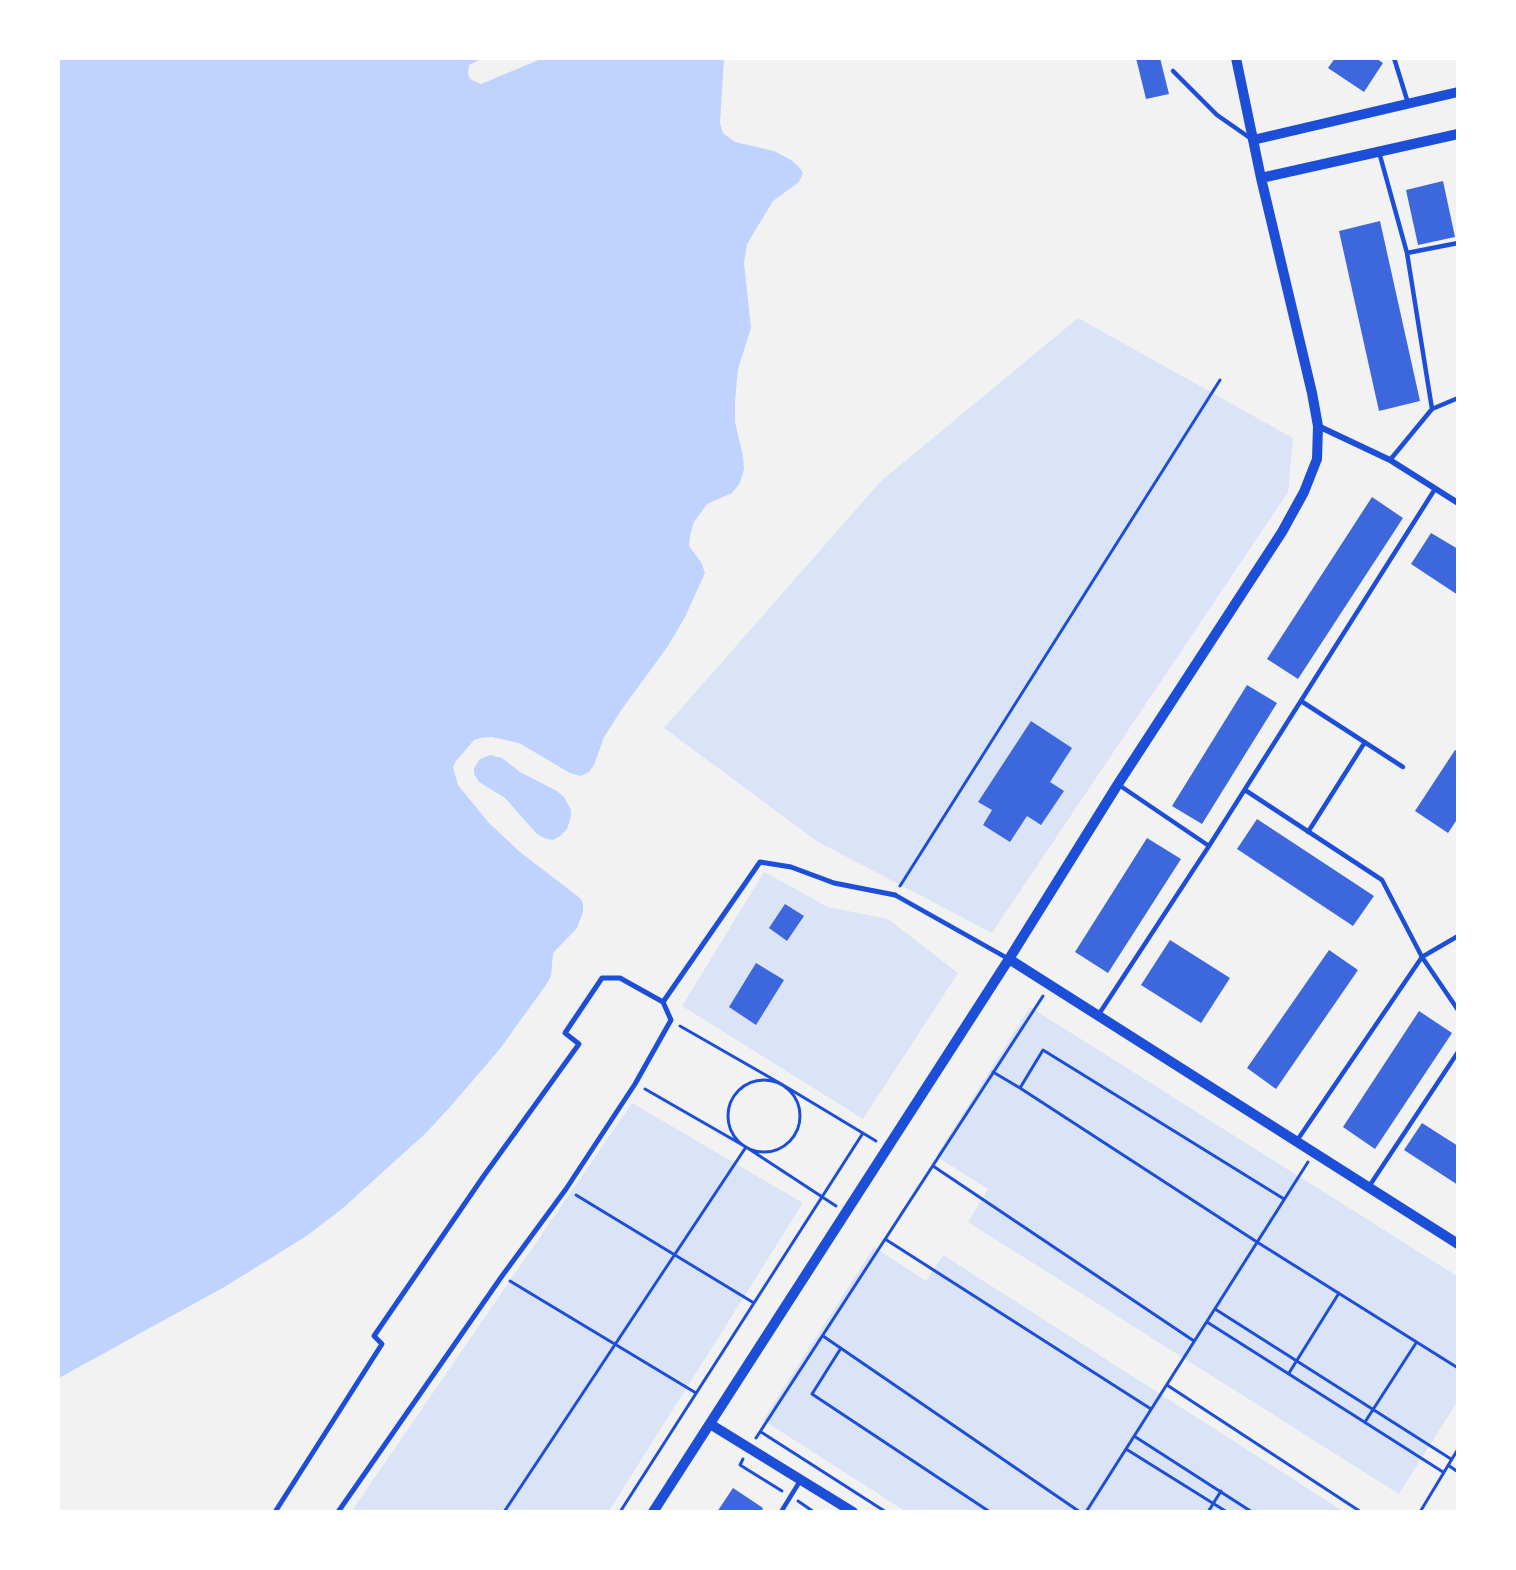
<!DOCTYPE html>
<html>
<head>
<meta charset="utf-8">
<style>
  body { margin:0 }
  #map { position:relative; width:1516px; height:1570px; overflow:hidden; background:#f2f2f2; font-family:Arial,sans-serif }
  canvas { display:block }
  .frame { position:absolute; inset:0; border:60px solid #fff; pointer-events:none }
</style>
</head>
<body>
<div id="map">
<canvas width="1516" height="1570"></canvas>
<div class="frame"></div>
</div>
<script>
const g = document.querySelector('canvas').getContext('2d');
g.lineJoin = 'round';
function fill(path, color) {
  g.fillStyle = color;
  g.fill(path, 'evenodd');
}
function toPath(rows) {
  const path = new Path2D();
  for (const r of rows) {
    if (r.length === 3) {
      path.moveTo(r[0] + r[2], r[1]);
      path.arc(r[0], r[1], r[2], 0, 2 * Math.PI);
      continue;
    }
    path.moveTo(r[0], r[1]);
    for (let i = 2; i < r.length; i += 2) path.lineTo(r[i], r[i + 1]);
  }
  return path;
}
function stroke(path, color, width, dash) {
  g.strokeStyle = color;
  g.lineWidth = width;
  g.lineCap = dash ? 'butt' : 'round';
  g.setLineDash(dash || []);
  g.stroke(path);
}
fill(toPath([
  [1078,318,1293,438,1288,492,992,933,818,842,664,728,881,481],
  [764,872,828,907,888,919,958,973,863,1119,682,1006],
  [1030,1007,1457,1276,1457,1402,1399,1494,968,1222,988,1189,936,1156],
  [632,1103,803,1203,609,1511,351,1512],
  [874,1247,926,1281,943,1255,1343,1511,905,1511,763,1420]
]), '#dbe4f7');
fill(toPath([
  [59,58,481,59,469,65,468,73,470,79,481,84,541,59,724,59,720,123,723,133,735,142,774,151,791,160,799,167,803,173,799,182,773,201,747,244,744,263,751,328,738,369,735,401,735,422,743,456,744,469,740,483,732,493,707,504,694,522,690,535,689,546,701,562,705,573,685,617,668,646,622,709,604,737,594,765,589,772,581,776,570,773,519,743,492,737,480,738,474,740,456,761,453,767,458,785,489,823,520,852,580,898,583,903,583,912,577,928,553,953,551,976,546,985,499,1050,450,1107,426,1133,343,1208,308,1235,226,1286,59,1378],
  [490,755,502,758,520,772,557,791,564,797,571,810,571,816,567,829,560,836,553,840,544,838,537,834,505,798,479,782,474,774,474,768,480,759]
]), '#bfd3fe');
fill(toPath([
  [1136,58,1160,58,1169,94,1146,99],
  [1335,58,1376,58,1383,63,1364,92,1328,68],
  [1443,181,1455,237,1418,245,1406,190],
  [1380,221,1420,401,1379,411,1339,231],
  [1372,497,1403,518,1298,679,1267,659],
  [1431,533,1458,549,1458,595,1411,564],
  [1247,685,1277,703,1202,824,1172,806],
  [1031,721,1072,748,1050,782,1064,791,1041,825,1027,816,1010,842,983,825,992,810,978,802],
  [1455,750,1458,751,1458,818,1448,833,1415,811],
  [1257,819,1374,896,1353,926,1237,849],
  [1147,838,1181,859,1108,973,1075,952],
  [785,904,804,916,787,941,769,928],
  [1170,940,1230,978,1201,1023,1141,985],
  [1329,950,1358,970,1276,1089,1247,1068],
  [756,963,784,980,756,1025,729,1007],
  [1419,1011,1452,1033,1375,1149,1343,1127],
  [1422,1123,1458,1146,1458,1185,1404,1150],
  [733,1488,763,1508,761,1512,717,1512]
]), '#3d67dc');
stroke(toPath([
  [900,886,1220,380],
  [680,1026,783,1085,876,1141],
  [993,1072,1020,1088,1043,1050,1284,1199],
  [764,1116,36],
  [1020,1088,1257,1242,1458,1368],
  [645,1089,746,1147,836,1206],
  [933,1166,1194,1341],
  [576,1195,754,1303],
  [885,1239,1151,1409],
  [510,1281,696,1393],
  [1215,1309,1451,1459],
  [1207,1322,1443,1472],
  [823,1336,1080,1512],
  [841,1348,812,1394,990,1512],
  [1289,1373,1339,1293],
  [1167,1385,1361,1512],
  [1365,1422,1416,1343],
  [761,1432,886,1512],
  [1134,1436,1252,1512],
  [756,1438,1043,996],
  [1126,1449,1227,1512],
  [743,1459,740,1465,782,1491],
  [1448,1465,1458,1472],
  [798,1501,814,1512],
  [504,1512,746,1147],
  [620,1512,863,1133],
  [1086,1512,1308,1162],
  [1208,1512,1221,1491],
  [1420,1512,1458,1449]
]), '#1d4ed8', 3);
stroke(toPath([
  [1394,58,1408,103],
  [1173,71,1217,115,1250,138],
  [1379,152,1407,253,1432,409],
  [1407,253,1458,243],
  [1390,460,1432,409,1458,398],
  [1301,701,1403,767],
  [1119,785,1209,846,1435,489],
  [1245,790,1382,880,1422,957,1296,1142],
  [1308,832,1365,742],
  [895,895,1007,958],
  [1458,936,1422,957,1458,1010],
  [1099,1014,1209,846],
  [1368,1188,1458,1052],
  [781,1512,800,1481]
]), '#1d4ed8', 4.5);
stroke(toPath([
  [663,1002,760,862,791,867,834,883,895,895],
  [275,1512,382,1344,374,1336,483,1177,579,1044,565,1033,602,978,620,978,663,1002,671,1020,635,1084,566,1189,502,1276,338,1512]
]), '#1d4ed8', 5);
stroke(toPath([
  [1318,426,1390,460,1458,503]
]), '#1d4ed8', 6);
stroke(toPath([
  [1253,140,1458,92],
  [1261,178,1458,134],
  [1009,959,1458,1244],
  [710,1424,853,1512],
  [653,1512,1009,959,1118,784,1282,532,1304,492,1317,459,1318,426,1312,393,1261,178,1236,58]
]), '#1d4ed8', 10);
</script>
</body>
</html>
